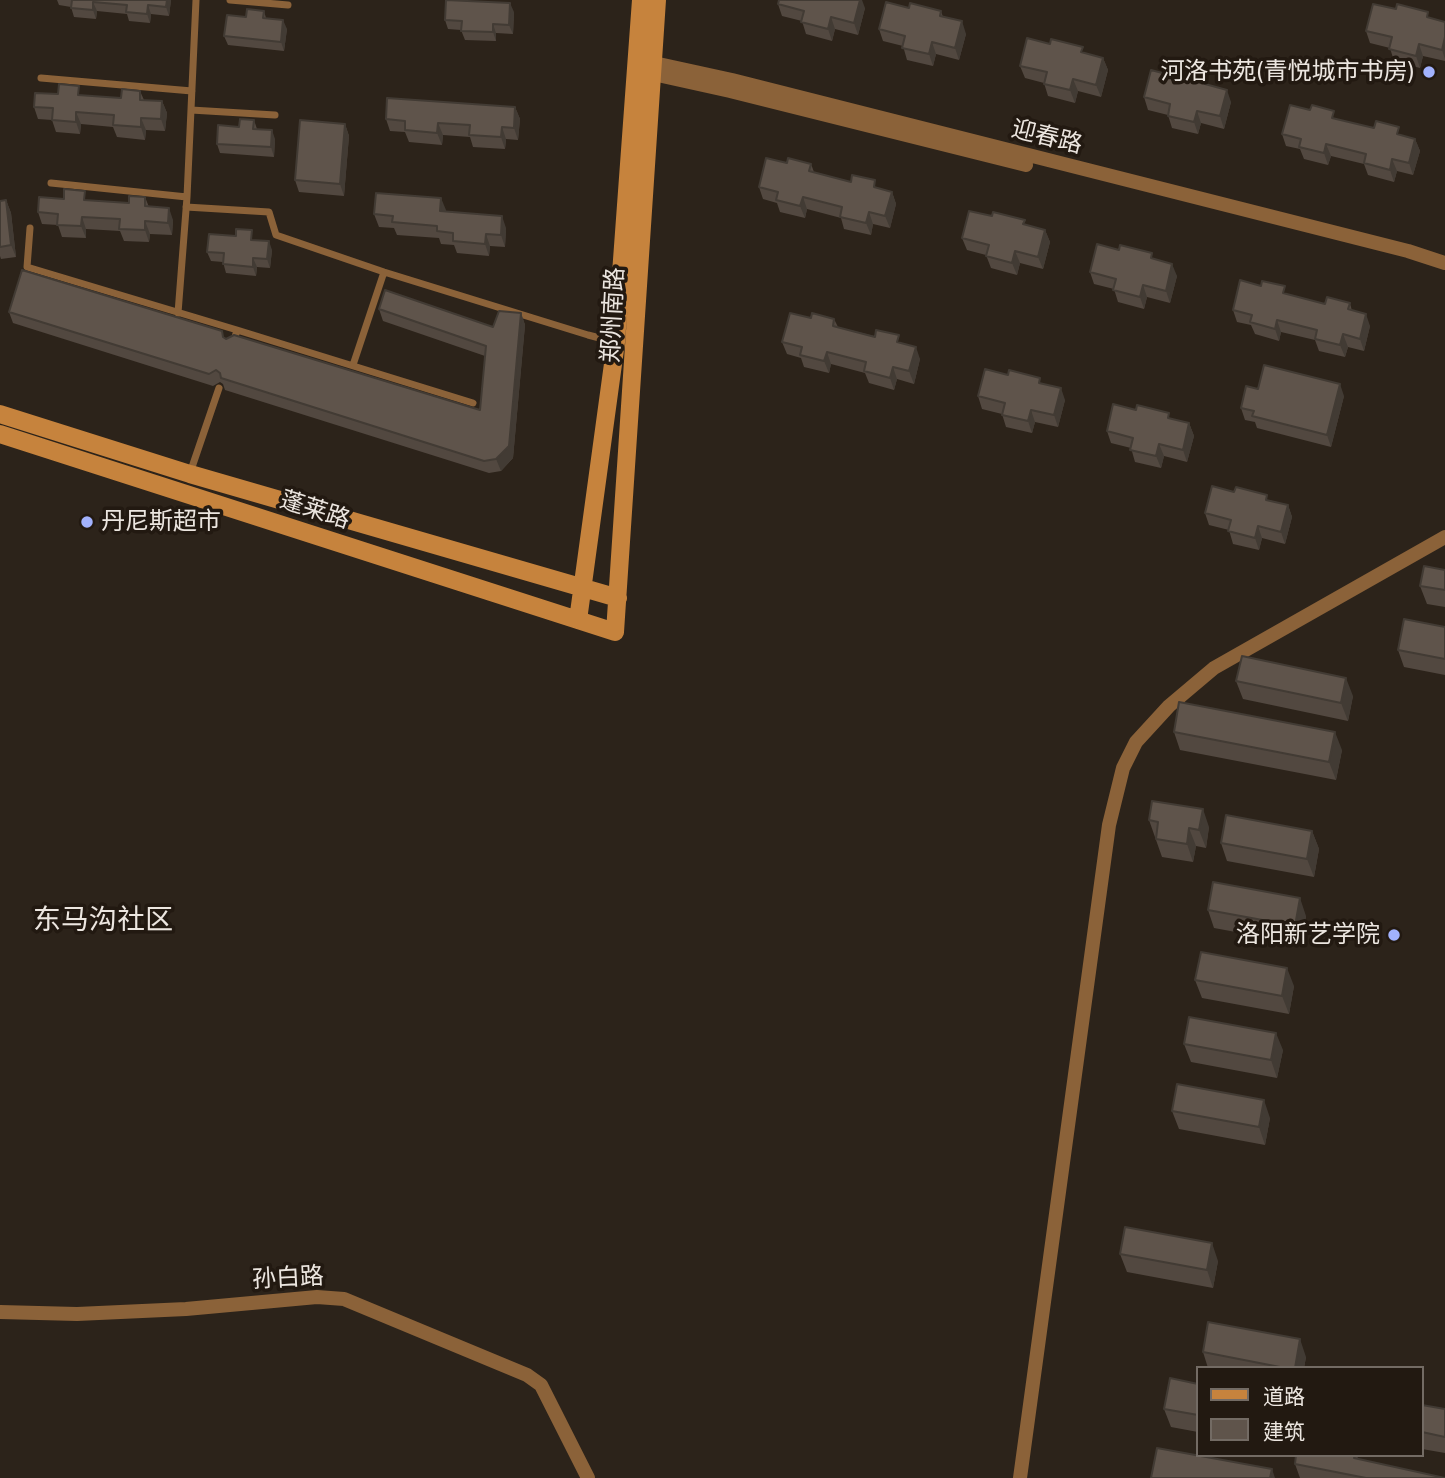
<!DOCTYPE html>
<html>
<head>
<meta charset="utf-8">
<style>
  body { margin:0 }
  #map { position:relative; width:1445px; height:1478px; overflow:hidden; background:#2c231a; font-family:"Public Sans","Noto Sans SC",sans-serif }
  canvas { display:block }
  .legend { position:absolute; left:1196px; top:1366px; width:228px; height:91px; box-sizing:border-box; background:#221911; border:2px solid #736b64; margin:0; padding:9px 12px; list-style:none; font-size:21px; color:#ece6e0 }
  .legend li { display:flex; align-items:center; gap:14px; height:35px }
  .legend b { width:35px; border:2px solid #736b64 }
</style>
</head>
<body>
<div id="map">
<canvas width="1445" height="1478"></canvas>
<ul class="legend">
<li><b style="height:9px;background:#c6833d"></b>道路</li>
<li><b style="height:19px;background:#5f544b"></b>建筑</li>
</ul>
</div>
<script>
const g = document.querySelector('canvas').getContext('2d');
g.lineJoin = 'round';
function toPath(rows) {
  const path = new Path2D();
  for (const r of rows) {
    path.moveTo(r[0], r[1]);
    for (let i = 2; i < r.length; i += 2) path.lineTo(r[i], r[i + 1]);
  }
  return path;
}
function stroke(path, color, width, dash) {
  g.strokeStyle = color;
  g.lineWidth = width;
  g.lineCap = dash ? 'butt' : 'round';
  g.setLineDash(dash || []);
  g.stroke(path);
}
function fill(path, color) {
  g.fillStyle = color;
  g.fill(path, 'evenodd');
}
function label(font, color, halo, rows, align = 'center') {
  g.font = font + ' "Public Sans","Noto Sans SC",sans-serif';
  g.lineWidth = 7;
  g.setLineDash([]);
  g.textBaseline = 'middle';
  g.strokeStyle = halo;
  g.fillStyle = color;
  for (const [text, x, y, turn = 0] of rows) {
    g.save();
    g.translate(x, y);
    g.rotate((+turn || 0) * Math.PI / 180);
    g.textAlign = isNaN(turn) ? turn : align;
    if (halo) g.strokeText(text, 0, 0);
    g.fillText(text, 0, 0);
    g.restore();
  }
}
stroke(toPath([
  [230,0,288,5],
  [41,78,192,91],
  [191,110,275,115],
  [51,183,187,197],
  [186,207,269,212,276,235,384,272,588,335,615,342],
  [30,228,27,267,237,330,233,344],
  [178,313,187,197,196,0],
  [237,330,473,403],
  [353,365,384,272],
  [190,473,219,388]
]), '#8b6239', 7);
stroke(toPath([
  [645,61,732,80,1408,251,1445,263],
  [644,72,730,91,1026,165],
  [0,1312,77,1314,186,1309,317,1297,344,1299,527,1375,541,1385,588,1478],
  [1020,1478,1109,825,1123,768,1136,742,1169,706,1214,668,1445,537]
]), '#8b6239', 14);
stroke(toPath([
  [0,414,190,474,618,598],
  [0,434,615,632,657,0],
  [578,620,616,342,641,0]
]), '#c6833d', 18);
fill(toPath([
  [57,0,171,0,169,16,151,14,150,23,129,21,127,14,97,11,96,19,74,17,71,7,59,5],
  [778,4,865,8,858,35,835,29,832,41,806,34,802,21,782,16],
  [909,8,941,11,943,17,966,34,959,60,936,54,933,66,907,60,903,46,883,41,879,29],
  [1396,9,1445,22,1445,61,1423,56,1420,68,1394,61,1390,48,1370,43,1366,31],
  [264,11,266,18,287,29,284,51,228,45,224,36,246,17],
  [514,12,513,34,496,33,496,41,465,40,461,30,448,29,445,20],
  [1085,53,1103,58,1108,70,1101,97,1078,91,1075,103,1048,96,1044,83,1025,78,1020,66],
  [1208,85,1231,102,1224,129,1201,123,1198,134,1172,128,1168,115,1148,110,1144,97],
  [140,91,144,100,162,101,167,113,165,131,146,130,145,140,117,137,113,127,81,124,80,134,56,132,52,120,38,119,34,107,58,94,82,95,121,98],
  [515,107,520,119,518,140,506,139,505,149,473,147,470,137,443,135,442,145,409,142,405,132,390,131,386,119],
  [1337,119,1415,139,1420,151,1413,175,1397,171,1394,182,1368,175,1364,164,1331,156,1328,165,1304,159,1300,149,1286,146,1282,134],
  [254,120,257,129,275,139,274,157,220,153,217,144,239,127],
  [345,124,349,136,344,196,299,192,295,180],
  [787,163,811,164,814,172,892,192,896,204,890,228,873,224,871,235,844,229,841,218,807,209,805,218,780,212,777,203,763,199,759,187],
  [145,197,149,207,173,220,172,235,150,234,149,242,124,241,120,231,86,229,86,238,62,237,58,225,42,224,38,212,88,200,129,203],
  [6,200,11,213,16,257,1,259,0,256,0,201],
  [446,210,446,211,506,228,505,247,490,246,489,256,457,253,454,245,441,244,439,238,397,235,394,228,379,227,374,214],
  [1027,225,1045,230,1050,242,1043,269,1020,263,1017,275,991,268,986,255,967,250,962,238],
  [255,240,272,250,270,268,257,267,256,276,226,273,223,262,211,261,207,252],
  [1154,259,1177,276,1170,303,1147,297,1144,309,1118,302,1114,289,1094,284,1090,272],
  [1288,295,1325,304,1350,303,1352,311,1370,326,1364,351,1348,347,1345,357,1319,351,1315,340,1281,332,1279,341,1255,334,1251,325,1237,322,1233,310],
  [379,309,493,327,521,313,525,325,513,458,501,471,489,473,225,390,223,384,220,382,213,386,13,323,9,312,224,338,480,410,485,356,383,321],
  [811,318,834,319,838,327,902,343,920,359,914,384,897,379,894,390,869,383,865,373,831,364,829,373,804,367,801,358,787,354,782,342],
  [1042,384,1065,400,1058,427,1035,422,1032,433,1006,427,1002,414,982,409,978,396],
  [1344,396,1331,447,1257,428,1255,422,1245,420,1241,408],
  [1171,419,1189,423,1194,436,1187,462,1164,456,1161,468,1135,462,1131,448,1111,443,1107,431],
  [1269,500,1288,505,1292,517,1285,544,1262,538,1259,550,1233,544,1229,530,1209,525,1205,513],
  [1445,570,1445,607,1427,604,1420,586],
  [1445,627,1445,675,1404,667,1398,650],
  [1236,681,1353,696,1348,721,1243,699],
  [1174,732,1342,750,1336,780,1180,750],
  [1149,820,1209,827,1206,848,1196,846,1193,862,1162,857],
  [1312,831,1319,849,1314,877,1227,861,1221,843],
  [1208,910,1306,916,1301,944,1214,928],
  [1195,980,1294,986,1289,1014,1202,998],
  [1184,1044,1283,1050,1277,1078,1191,1062],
  [1172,1111,1270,1118,1265,1145,1179,1129],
  [1120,1254,1218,1261,1213,1288,1127,1272],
  [1203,1352,1306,1357,1304,1368,1208,1368],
  [1198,1384,1198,1432,1171,1427,1164,1409],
  [1422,1405,1445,1409,1445,1453,1422,1449],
  [1296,1455,1357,1455,1358,1459,1445,1478,1300,1478,1295,1464]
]), '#524840');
fill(toPath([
  [167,0,171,0,169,16,166,7],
  [860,0,862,0,865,8,858,35,854,23],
  [93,2,97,11,96,19,93,10],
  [510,3,514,12,513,34,509,25],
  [148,5,151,14,150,23,147,14],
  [831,17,835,29,832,41,828,29],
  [283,20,287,29,284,51,281,42],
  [962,21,966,34,959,60,955,48],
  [493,24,496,33,496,41,493,32],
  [1445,37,1445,59,1442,50],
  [932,42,936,54,933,66,929,54],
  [1419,44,1423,56,1420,68,1416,56],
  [1103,58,1108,70,1101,97,1096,85],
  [1073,79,1078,91,1075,103,1070,90],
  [1227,90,1231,102,1224,129,1220,116],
  [162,101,167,113,165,131,161,119],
  [515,107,520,119,518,140,514,128],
  [1197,111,1201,123,1198,134,1194,122],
  [76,112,81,124,80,134,76,122],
  [141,118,146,130,145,140,141,127],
  [438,123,443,135,442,145,437,133],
  [345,124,349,136,344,196,340,184],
  [502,127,506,139,505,149,501,137],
  [272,130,275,139,274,157,271,147],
  [1415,139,1420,151,1413,175,1409,163],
  [1326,144,1331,156,1328,165,1324,153],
  [1392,159,1397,171,1394,182,1390,170],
  [892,192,896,204,890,228,885,216],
  [803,197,807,209,805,218,800,206],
  [441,198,446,210,445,223,440,211],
  [6,200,11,213,16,257,11,245],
  [169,208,173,220,172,235,168,223],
  [869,212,873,224,871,235,866,223],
  [502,216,506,228,505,247,501,235],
  [82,217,86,229,86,238,81,226],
  [145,221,150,234,149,242,145,230],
  [1045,230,1050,242,1043,269,1038,257],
  [486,234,490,246,489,256,485,244],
  [269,241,272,250,270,268,267,259],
  [1015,251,1020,263,1017,275,1012,263],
  [253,258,257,267,256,276,253,267],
  [1172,264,1177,276,1170,303,1166,291],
  [1143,285,1147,297,1144,309,1140,297],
  [521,313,525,325,513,458,501,471,496,459],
  [1366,314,1370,326,1364,351,1360,339],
  [1277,320,1281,332,1279,341,1275,329],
  [1343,334,1348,347,1345,357,1340,345],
  [916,347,920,359,914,384,909,371],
  [827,352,831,364,829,373,824,361],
  [893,367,897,379,894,390,890,378],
  [1340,384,1344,396,1331,447,1327,435],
  [1061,388,1065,400,1058,427,1054,415],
  [1031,410,1035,422,1032,433,1028,421],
  [1189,423,1194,436,1187,462,1183,450],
  [1159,444,1164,456,1161,468,1156,456],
  [1288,505,1292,517,1285,544,1281,532],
  [1258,526,1262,538,1259,550,1255,538],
  [1346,678,1353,696,1348,721,1341,703],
  [1335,732,1342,750,1336,780,1329,762],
  [1203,809,1209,827,1206,848,1199,830],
  [1189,828,1196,846,1193,862,1187,844],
  [1312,831,1319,849,1314,877,1307,859],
  [1300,898,1306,916,1301,944,1295,926],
  [1287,968,1294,986,1289,1014,1282,996],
  [1276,1033,1283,1050,1277,1078,1271,1060],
  [1264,1100,1270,1118,1265,1145,1259,1127],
  [1212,1243,1218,1261,1213,1288,1207,1270],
  [1300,1339,1306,1357,1304,1368,1295,1368],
  [1272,1469,1275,1478,1270,1478]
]), '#423b34');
const building = toPath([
  [72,0,167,0,166,7,148,5,147,14,126,12,127,5,93,2,93,10,71,8,72,0],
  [446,0,510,3,509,25,493,24,493,32,461,31,462,21,445,20,446,0],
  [779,0,860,0,854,23,831,17,828,29,801,22,804,11,778,4,779,0],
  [886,2,909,8,910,3,941,11,940,16,962,21,955,48,932,42,929,54,902,48,905,36,879,29,886,2],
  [1373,4,1396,9,1397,4,1428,12,1427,17,1445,22,1445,37,1442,50,1419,44,1416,56,1389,49,1392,37,1366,31,1373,4],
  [247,9,264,11,263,18,283,20,281,42,224,36,227,15,246,17,247,9],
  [1027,38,1050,44,1051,39,1083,47,1081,52,1103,58,1096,85,1073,79,1070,90,1044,84,1047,72,1020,66,1027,38],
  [1151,70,1174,76,1175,71,1206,79,1205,84,1227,90,1220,116,1197,111,1194,122,1168,116,1170,104,1144,97,1151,70],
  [59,84,79,86,78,95,121,98,122,89,140,91,140,100,162,101,161,119,141,118,141,127,113,125,114,115,76,112,76,122,52,120,53,108,34,107,35,93,58,94,59,84],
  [387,98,515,107,514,128,502,127,501,137,469,135,470,125,438,123,437,133,405,130,405,121,386,119,387,98],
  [1290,105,1310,110,1312,105,1334,111,1332,118,1374,128,1376,121,1399,127,1397,134,1415,139,1409,163,1392,159,1390,170,1364,163,1366,154,1326,144,1324,153,1299,147,1301,139,1282,134,1290,105],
  [240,119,254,120,253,129,272,130,271,147,217,144,218,125,239,127,240,119],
  [300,120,345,124,340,184,295,180,300,120],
  [766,158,787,163,788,158,811,164,809,171,851,182,852,175,875,180,874,187,892,192,885,216,869,212,866,223,840,217,842,207,803,197,800,206,776,200,778,192,759,187,766,158],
  [64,189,85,191,84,200,129,203,129,196,145,197,145,206,169,208,168,223,145,221,145,230,119,229,120,219,82,217,81,226,57,225,58,214,38,212,39,197,64,199,64,189],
  [376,193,441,198,440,211,502,216,501,235,486,234,485,244,453,241,453,233,437,231,437,226,392,222,393,216,374,214,376,193],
  [6,200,11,245,0,247,0,201,6,200],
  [969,211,992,216,993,212,1025,220,1023,224,1045,230,1038,257,1015,251,1012,263,986,256,989,245,962,238,969,211],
  [236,229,252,230,251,240,269,241,267,259,253,258,253,267,223,264,224,253,207,252,209,234,236,236,236,229],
  [1097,244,1119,250,1120,245,1152,253,1151,258,1172,264,1166,291,1143,285,1140,297,1113,290,1116,279,1090,272,1097,244],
  [22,270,222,331,223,337,226,339,234,335,480,410,486,346,379,309,385,290,493,327,499,311,521,313,509,446,496,459,484,461,221,378,220,373,216,370,209,374,9,312,22,270],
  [1240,280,1261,286,1262,281,1285,286,1283,293,1325,304,1327,297,1350,303,1348,309,1366,314,1360,339,1343,334,1340,345,1315,339,1317,330,1277,320,1275,329,1250,322,1252,315,1233,310,1240,280],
  [790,313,811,318,812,313,834,319,833,326,875,337,876,330,899,335,897,342,916,347,909,371,893,367,890,378,864,371,866,362,827,352,824,361,800,355,802,347,782,342,790,313],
  [1264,365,1340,384,1327,435,1252,416,1254,411,1241,408,1246,386,1258,389,1264,365],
  [985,369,1008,375,1009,370,1040,378,1039,383,1061,388,1054,415,1031,410,1028,421,1002,415,1005,403,978,396,985,369],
  [1113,404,1136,410,1137,405,1169,413,1168,418,1189,423,1183,450,1159,444,1156,456,1130,450,1133,438,1107,431,1113,404],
  [1212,486,1234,492,1236,487,1267,495,1266,500,1288,505,1281,532,1258,526,1255,538,1228,531,1231,520,1205,513,1212,486],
  [1424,566,1445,570,1445,590,1420,586,1424,566],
  [1404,619,1445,627,1445,659,1398,650,1404,619],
  [1242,656,1346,678,1341,703,1236,681,1242,656],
  [1179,702,1335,732,1329,762,1174,732,1179,702],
  [1152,801,1203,809,1199,830,1189,828,1187,844,1156,839,1158,822,1149,820,1152,801],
  [1226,815,1312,831,1307,859,1221,843,1226,815],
  [1213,882,1300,898,1295,926,1208,910,1213,882],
  [1201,952,1287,968,1282,996,1195,980,1201,952],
  [1189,1017,1276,1033,1271,1060,1184,1044,1189,1017],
  [1177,1084,1264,1100,1259,1127,1172,1111,1177,1084],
  [1125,1227,1212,1243,1207,1270,1120,1254,1125,1227],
  [1208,1322,1300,1339,1295,1368,1285,1368,1203,1352,1208,1322],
  [1170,1378,1198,1384,1198,1415,1164,1409,1170,1378],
  [1422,1405,1445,1409,1445,1437,1422,1432,1422,1405],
  [1157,1448,1272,1469,1270,1478,1151,1478,1157,1448],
  [1296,1455,1355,1455,1354,1458,1445,1478,1366,1478,1295,1464,1296,1455]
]);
fill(building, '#5f544b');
stroke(building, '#423b34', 2);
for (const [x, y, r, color] of [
  [1429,72,7,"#a2b2fd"],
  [87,522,7,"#a2b2fd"],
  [1394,935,7,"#a2b2fd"]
]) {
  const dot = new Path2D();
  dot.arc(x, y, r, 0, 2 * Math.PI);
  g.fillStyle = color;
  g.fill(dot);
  stroke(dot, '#221911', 2.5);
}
label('24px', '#ece6e0', '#221911', [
  ["河洛书苑(青悦城市书房)",1415,72],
  ["丹尼斯超市",101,522,"left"],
  ["洛阳新艺学院",1380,935]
], 'right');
label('24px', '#ece6e0', '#221911', [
  ["迎春路",1047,137,14],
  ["郑州南路",613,315,-87],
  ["蓬莱路",315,510,18],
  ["孙白路",288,1278,-3]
]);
label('28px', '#ece6e0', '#221911', [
  ["东马沟社区",103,920]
]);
</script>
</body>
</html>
